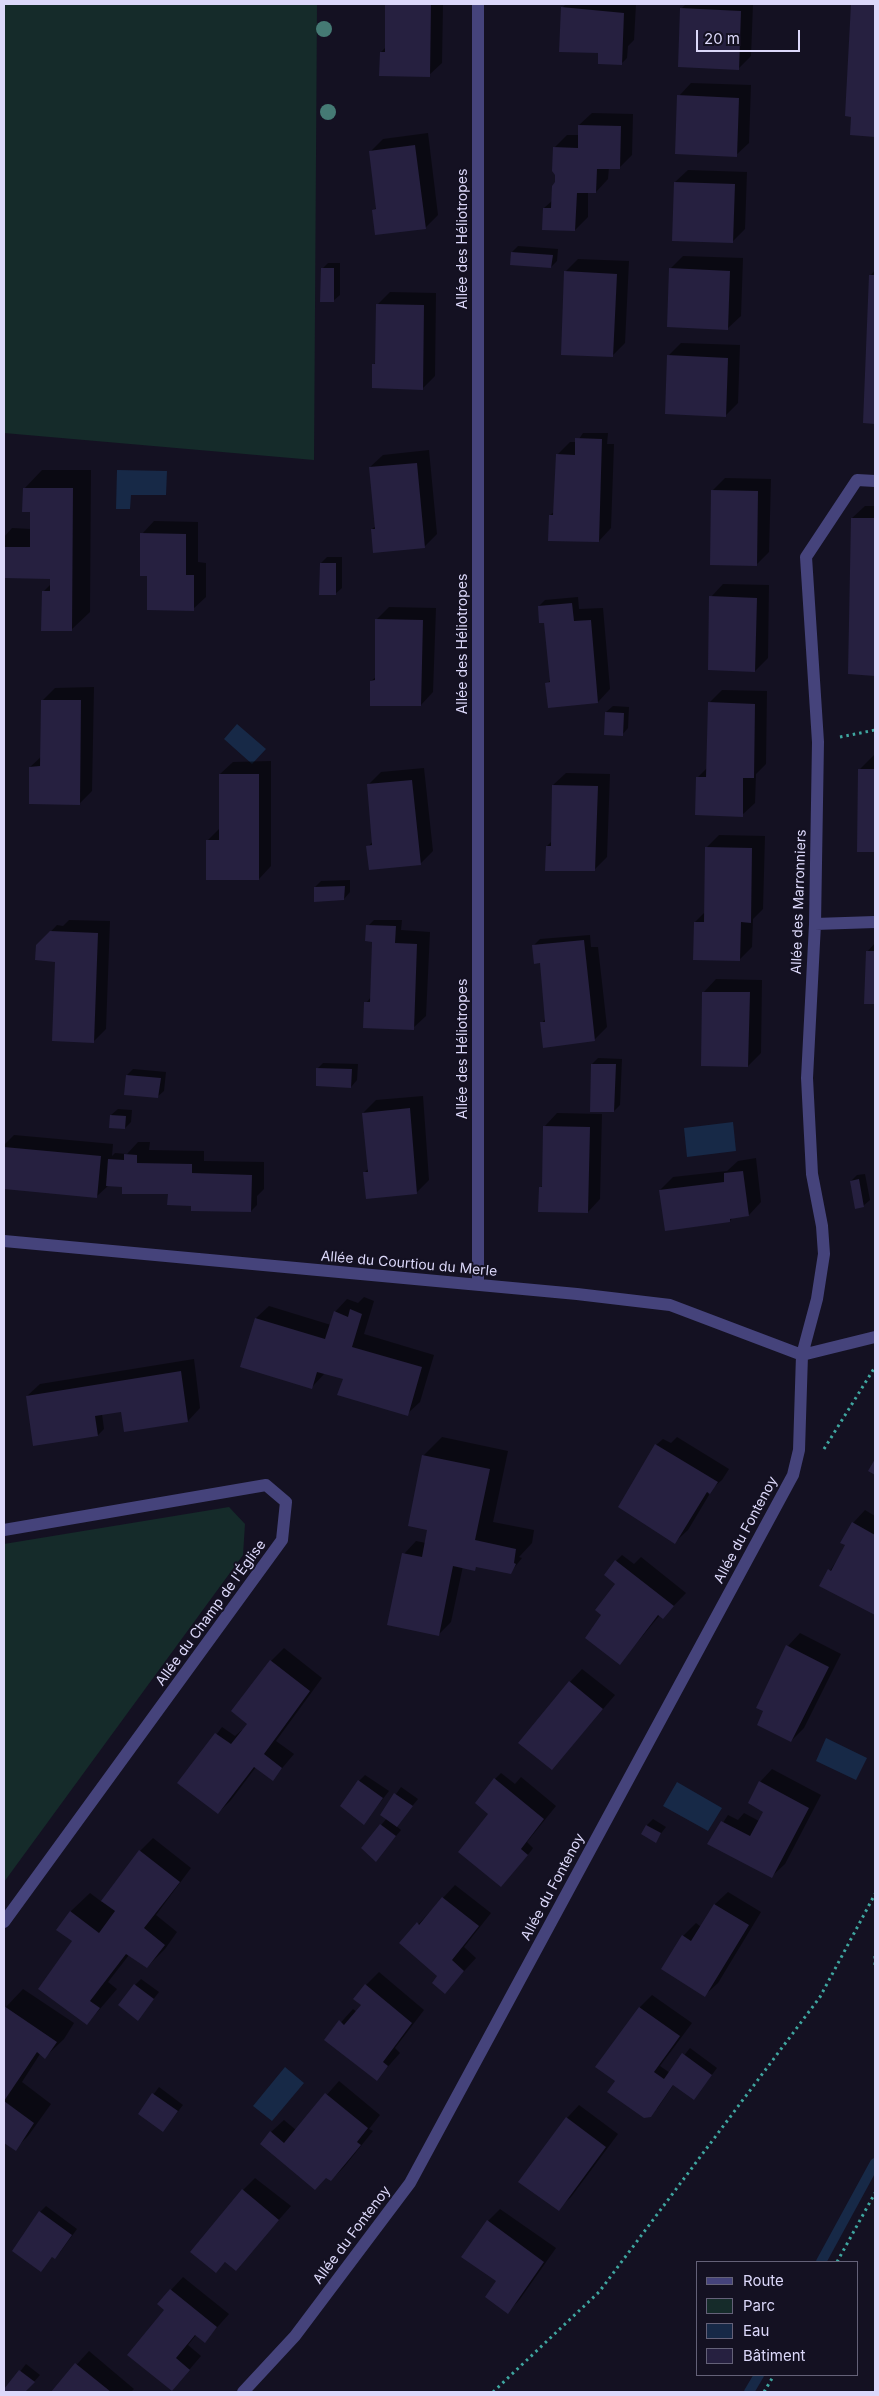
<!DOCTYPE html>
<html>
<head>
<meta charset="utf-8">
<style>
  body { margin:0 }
  #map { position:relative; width:879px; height:2396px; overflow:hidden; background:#141122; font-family:Inter,sans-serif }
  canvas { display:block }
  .frame { position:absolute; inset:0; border:5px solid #dcd8fa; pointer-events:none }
  .legend { position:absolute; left:696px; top:2261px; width:162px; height:115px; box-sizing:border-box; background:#141122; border:1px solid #646178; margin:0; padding:6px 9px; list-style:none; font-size:15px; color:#dcd8fa }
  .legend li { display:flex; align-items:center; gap:10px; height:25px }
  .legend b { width:25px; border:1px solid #646178 }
  .scale { position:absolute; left:696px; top:30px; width:104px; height:22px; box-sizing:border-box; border:2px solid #dcd8fa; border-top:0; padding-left:6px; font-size:15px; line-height:18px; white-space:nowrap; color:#dcd8fa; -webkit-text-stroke:4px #141122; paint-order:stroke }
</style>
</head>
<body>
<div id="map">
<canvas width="879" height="2396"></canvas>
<div class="frame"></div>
<ul class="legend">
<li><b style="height:6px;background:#45437b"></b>Route</li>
<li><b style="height:14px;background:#152b2a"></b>Parc</li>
<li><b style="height:14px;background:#172947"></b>Eau</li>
<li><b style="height:14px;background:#262040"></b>Bâtiment</li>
</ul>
<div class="scale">20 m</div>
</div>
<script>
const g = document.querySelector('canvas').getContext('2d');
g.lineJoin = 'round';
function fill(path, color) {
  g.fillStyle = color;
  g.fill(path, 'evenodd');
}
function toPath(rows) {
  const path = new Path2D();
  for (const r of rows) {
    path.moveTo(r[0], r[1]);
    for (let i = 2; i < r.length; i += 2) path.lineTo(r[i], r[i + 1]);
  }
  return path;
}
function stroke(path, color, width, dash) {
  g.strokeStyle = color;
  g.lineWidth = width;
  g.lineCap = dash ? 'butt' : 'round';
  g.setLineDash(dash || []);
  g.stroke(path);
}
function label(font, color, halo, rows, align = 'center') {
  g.font = font + ' Inter,sans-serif';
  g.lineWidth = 4;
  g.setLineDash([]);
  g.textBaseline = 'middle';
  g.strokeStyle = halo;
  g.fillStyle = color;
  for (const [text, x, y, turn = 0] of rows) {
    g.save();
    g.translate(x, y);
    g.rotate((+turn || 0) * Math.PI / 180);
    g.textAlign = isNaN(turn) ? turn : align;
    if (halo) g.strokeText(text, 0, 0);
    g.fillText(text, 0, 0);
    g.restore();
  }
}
fill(toPath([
  [4,4,317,4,314,460,4,433],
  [229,1507,245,1524,243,1555,4,1882,4,1544]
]), '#152b2a');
fill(toPath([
  [117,470,167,471,166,495,131,495,130,509,116,509],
  [237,724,266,749,252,764,224,739],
  [733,1122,736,1151,687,1157,684,1128],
  [826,1738,867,1758,856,1780,816,1761],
  [677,1782,722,1808,708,1831,663,1806],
  [285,2067,304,2083,272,2121,253,2106]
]), '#172947');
fill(toPath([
  [387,4,443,4,442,63,429,75,381,52,386,47],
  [566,4,636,4,634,40,628,46,627,58,621,64,599,52,562,8],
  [686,4,753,4,751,56,739,68,681,9],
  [853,4,875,4,875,136,851,133,853,116,847,115],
  [691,83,751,85,749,143,736,155,679,96],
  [592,113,633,114,632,155,619,168,609,167,608,179,596,192,588,192,588,217,575,230,544,208,553,200,556,183,554,148,567,135,579,135,579,125],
  [428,133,438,215,425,228,373,211,377,207,371,151,383,139],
  [688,170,747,172,745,229,732,242,675,182],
  [518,246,558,249,557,261,551,267,512,252],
  [683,256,743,258,741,316,728,328,670,269],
  [578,259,629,261,625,343,612,356,565,272],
  [328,263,340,263,340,295,333,301,322,269],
  [875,270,875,423,864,422,870,276],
  [390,292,436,293,435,376,422,389,374,364,377,361,377,305],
  [681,343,740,345,738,403,725,416,668,356],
  [583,433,608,433,607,444,614,444,611,528,599,541,550,515,554,512,557,455,570,442,577,442],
  [429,450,437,534,424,547,372,529,376,526,370,467,383,455],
  [42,470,91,470,90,612,71,630,43,592,51,584,52,577,4,577,4,537,12,528,31,529,32,511,24,489],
  [725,478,771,479,769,552,757,564,712,491],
  [865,506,875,506,874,674,852,518],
  [154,521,198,522,198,562,206,563,206,597,193,609,148,575,142,534],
  [327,557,342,557,342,588,335,594,321,563],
  [723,584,769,585,768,658,755,671,711,597],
  [578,597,579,609,603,608,610,689,598,702,547,684,551,679,545,623,539,606,545,600],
  [389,607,436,608,433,692,421,705,371,681,376,677,376,620],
  [94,687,92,791,80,803,30,767,42,756,43,700,55,688],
  [722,690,767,691,766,764,756,774,755,803,742,815,697,778,708,767,709,703],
  [613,706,629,707,628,728,622,735,606,712],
  [875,754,875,851,858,851,860,769],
  [271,761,271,866,259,879,207,841,220,828,220,774,233,762],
  [424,768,433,851,420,864,368,847,373,841,368,785,381,772],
  [566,773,610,774,607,857,594,870,547,846,552,841,553,785],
  [719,835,765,836,763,909,753,919,752,947,739,960,695,922,705,912,706,848],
  [350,880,350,892,344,899,315,887,321,881],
  [69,920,110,921,106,1029,93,1042,56,960,37,946,57,925,63,926],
  [374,920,402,920,401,930,430,932,426,1016,413,1028,366,1003,371,997,373,942,368,926],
  [590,935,591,947,598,947,607,1027,594,1040,542,1023,546,1018,541,962,534,945,540,939],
  [875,943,875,1003,865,1003,867,952],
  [716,979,762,980,761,1053,748,1066,704,992],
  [598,1058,622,1059,620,1105,614,1111,592,1064],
  [323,1063,358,1064,357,1080,351,1087,317,1069],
  [133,1069,166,1072,164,1091,157,1097,127,1075],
  [423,1096,429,1180,416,1193,364,1173,369,1168,363,1113,376,1100],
  [118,1109,132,1110,131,1122,125,1128,111,1115],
  [557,1113,602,1114,600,1199,588,1212,540,1188,543,1185,545,1126],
  [14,1135,113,1144,112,1156,115,1153,127,1154,138,1142,150,1142,149,1150,204,1151,204,1161,264,1162,264,1189,257,1196,257,1205,251,1211,192,1205,169,1193,124,1186,109,1185,97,1196,4,1187,4,1145],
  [756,1158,761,1202,749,1215,733,1217,730,1221,660,1190,673,1177,727,1171,738,1161],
  [865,1174,870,1200,863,1206,851,1181,857,1175],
  [364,1297,374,1301,364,1334,434,1355,420,1402,407,1414,344,1378,325,1373,312,1387,256,1318,269,1306,331,1325,335,1312,347,1299,358,1303],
  [194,1359,200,1408,188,1421,126,1411,102,1414,104,1429,98,1435,27,1396,40,1384],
  [442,1437,508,1451,493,1522,534,1530,532,1543,519,1557,522,1558,510,1573,478,1566,474,1569,463,1566,451,1622,439,1634,404,1554,416,1541,426,1543,428,1529,423,1456],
  [677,1437,729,1469,722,1480,708,1492,709,1495,688,1530,675,1542,656,1445,663,1439,671,1443],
  [865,1510,875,1516,875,1613,821,1585,846,1546,853,1523],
  [622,1555,634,1564,641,1557,686,1593,663,1617,660,1615,620,1663,603,1615,616,1585,616,1561],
  [800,1633,841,1654,804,1728,791,1741,788,1646],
  [284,1648,322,1678,276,1741,294,1754,273,1779,256,1767,231,1800,218,1813,196,1762,222,1727,235,1736,242,1730,243,1731,249,1723,271,1661],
  [582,1669,615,1695,552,1769,570,1682],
  [772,1769,821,1795,785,1864,772,1876,709,1844,728,1815,738,1820,744,1813,759,1821,765,1811,760,1782],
  [501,1773,515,1784,521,1777,556,1806,527,1842,533,1848,531,1851,501,1885,490,1813,495,1779],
  [365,1775,389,1791,364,1823,359,1781],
  [401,1787,418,1799,396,1826,401,1830,376,1860,362,1848,387,1818,382,1814],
  [653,1819,666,1827,655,1841,647,1825],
  [153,1838,191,1868,156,1915,177,1932,165,1949,147,1967,129,1955,108,1982,117,1989,87,2024,73,1941,58,1930,71,1911,90,1893,102,1902,140,1851],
  [455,1885,491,1913,464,1947,476,1958,445,1992,439,1976,401,1943],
  [728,1892,761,1912,718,1983,705,1995,683,1936,696,1923,701,1927,715,1904],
  [379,1972,424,2010,395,2048,400,2053,376,2080,325,2040,353,2009,357,2012,363,2005,366,1985],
  [141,1979,159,1992,138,2019,135,1985],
  [23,1989,74,2023,64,2039,45,2057,40,2054,22,2082,51,2104,28,2136,15,2149,4,2141,4,2009],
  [652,1995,692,2023,660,2066,670,2073,690,2048,717,2068,694,2099,674,2084,657,2109,617,2081,640,2007],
  [339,2081,380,2115,369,2129,373,2131,344,2167,331,2180,326,2177,315,2188,271,2132,284,2120,296,2130],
  [159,2087,183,2105,163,2131,139,2114],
  [579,2105,618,2134,571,2197,558,2209,567,2118],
  [255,2178,291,2206,268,2232,226,2261,216,2272,243,2190],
  [46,2206,77,2229,61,2251,55,2258,53,2256,41,2270,40,2212],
  [500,2209,556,2248,520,2299,508,2312,488,2221],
  [183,2277,229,2314,204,2342,196,2335,188,2345,201,2356,172,2390,166,2310,171,2290],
  [89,2351,134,2389,131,2392,52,2392],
  [26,2364,40,2375,25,2392,4,2392]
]), '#0007');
stroke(toPath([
  [821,2262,875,2163],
  [749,2392,759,2375]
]), '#172947', 10);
fill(toPath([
  [385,4,431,4,430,77,379,76,380,52,385,52],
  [851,4,875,4,875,137,850,135,851,117,845,116],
  [561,7,624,13,622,65,598,64,598,53,559,52],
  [680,8,741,11,739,70,678,67],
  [677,95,739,98,737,157,675,154],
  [578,125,621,126,620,169,597,169,596,193,577,193,575,231,542,230,543,208,551,208,552,186,555,182,555,175,552,171,553,147,578,148],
  [415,145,426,229,375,235,372,210,376,209,369,151],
  [674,182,735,184,733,243,672,241],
  [511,252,553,255,551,268,510,265],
  [321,268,334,268,334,302,320,302],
  [669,268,730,271,728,330,667,327],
  [564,271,617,274,613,357,561,355],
  [869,275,875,275,875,424,863,423],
  [376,304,424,305,423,390,372,388,372,364,375,364],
  [667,355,728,358,726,417,665,414],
  [575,438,602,439,599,542,548,541,549,515,553,515,556,454,575,455],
  [417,463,425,548,373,553,371,529,375,529,369,467],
  [23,488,73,488,72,631,41,631,42,591,50,591,50,579,4,578,4,547,30,547,30,512,22,512],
  [711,490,758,491,757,566,710,565],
  [851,518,875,518,875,676,848,674],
  [140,533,186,534,186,575,194,575,194,611,147,610,147,576,140,576],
  [320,563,336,563,336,595,319,595],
  [709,596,757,598,755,672,708,670],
  [572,603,574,621,591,620,598,703,548,708,545,683,550,682,544,623,539,623,538,606],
  [375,619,423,620,421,706,370,706,370,681,375,680],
  [41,700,81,700,80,805,29,804,29,767,40,766],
  [708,702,755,704,754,778,743,778,743,817,695,815,696,777,706,777],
  [605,712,624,713,623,736,604,735],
  [858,769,875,769,875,852,857,852],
  [219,774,259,774,259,880,206,880,206,840,219,840],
  [412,780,421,865,369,870,366,846,372,845,367,784],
  [552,785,598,786,595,871,545,871,546,846,551,846],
  [705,847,752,848,751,923,741,922,740,961,693,960,694,922,704,922],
  [345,886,344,900,314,902,314,887],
  [366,925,396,926,395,943,417,944,414,1030,363,1028,364,1002,370,1002,372,942,365,941],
  [50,931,98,933,94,1043,52,1041,55,962,35,960,36,945],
  [584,940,595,1041,543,1048,540,1022,545,1022,540,963,534,964,532,945],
  [866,951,875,951,875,1004,864,1004],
  [702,992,750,992,748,1067,701,1066],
  [591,1064,616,1064,614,1112,590,1112],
  [316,1068,352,1069,351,1088,316,1086],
  [126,1075,161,1078,158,1098,124,1095],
  [410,1108,417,1194,366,1199,363,1172,368,1172,362,1113],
  [110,1115,126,1116,125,1129,109,1128],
  [543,1126,590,1127,588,1213,538,1212,539,1187,542,1187],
  [4,1147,101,1156,97,1198,4,1189],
  [124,1154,137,1155,137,1163,192,1164,192,1173,252,1175,251,1212,191,1211,191,1206,167,1205,168,1194,122,1194,122,1187,106,1186,108,1159,124,1160],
  [743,1171,749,1216,730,1219,730,1222,665,1231,659,1190,724,1182,724,1173],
  [859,1179,864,1207,855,1209,850,1181],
  [350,1309,362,1314,352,1347,422,1367,408,1416,337,1395,343,1379,317,1372,312,1389,240,1367,255,1318,325,1339,334,1311,348,1317],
  [181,1371,188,1422,124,1432,121,1412,95,1416,98,1436,33,1446,26,1396],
  [655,1444,718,1482,710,1494,707,1492,675,1544,618,1507],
  [422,1455,490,1469,475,1540,516,1549,514,1563,516,1564,511,1574,476,1567,475,1571,453,1566,439,1636,387,1625,402,1553,422,1557,427,1530,408,1526],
  [875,1459,875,1475,868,1471],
  [852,1522,875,1535,875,1615,819,1586,828,1569,831,1571,845,1545,840,1543],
  [615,1560,674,1606,663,1619,658,1615,620,1665,585,1638,601,1615,595,1610,615,1584,604,1575],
  [786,1645,829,1667,791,1742,757,1725,763,1711,756,1708],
  [270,1660,310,1691,264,1754,282,1768,273,1781,254,1767,218,1814,177,1783,215,1733,231,1744,247,1724,231,1711],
  [569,1681,603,1709,552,1770,518,1743],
  [494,1778,544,1819,521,1849,528,1855,501,1887,458,1852,488,1814,475,1803],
  [358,1780,383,1798,364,1825,340,1806],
  [759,1781,809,1808,772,1878,707,1844,721,1821,750,1836,763,1812,748,1803],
  [394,1793,413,1806,397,1827,380,1815],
  [380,1824,396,1836,376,1862,361,1848],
  [646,1825,661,1833,656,1843,641,1834],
  [139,1850,180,1882,144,1928,165,1945,147,1968,126,1954,90,2001,100,2008,87,2025,38,1989,72,1941,56,1930,70,1911,99,1933,115,1911,101,1901],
  [442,1897,479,1926,452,1960,464,1971,445,1994,432,1983,437,1976,399,1943,417,1922,419,1925],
  [714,1904,749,1925,705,1997,661,1969,682,1935,691,1941],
  [134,1984,154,1999,138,2021,118,2005],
  [365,1984,412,2023,383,2062,388,2066,377,2081,324,2040,339,2020,344,2025,361,2005,353,1999],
  [4,2006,57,2042,45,2059,37,2052,4,2101,34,2123,16,2151,4,2143],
  [639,2007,680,2036,654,2072,664,2079,682,2053,712,2075,694,2100,673,2085,651,2117,644,2118,607,2092,615,2081,595,2067],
  [152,2093,178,2111,163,2132,138,2114],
  [325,2093,368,2128,357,2142,361,2145,331,2181,326,2178,315,2190,260,2144,270,2131,284,2143],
  [566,2117,606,2147,559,2211,518,2182],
  [242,2189,279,2220,236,2271,225,2262,216,2273,190,2252],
  [39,2211,72,2235,55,2259,52,2257,41,2272,12,2251],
  [487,2220,544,2262,508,2314,485,2297,496,2281,461,2257],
  [170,2289,217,2327,205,2343,195,2335,176,2358,190,2370,172,2391,127,2355,164,2310,157,2304],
  [75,2363,111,2392,51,2392],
  [19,2370,35,2382,25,2392,4,2392,4,2389]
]), '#262040');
stroke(toPath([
  [840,737,875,730],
  [824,1449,875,1367],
  [875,1956,875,1965],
  [837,2262,875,2193],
  [493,2392,599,2292,820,1997,875,1894],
  [764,2392,774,2375]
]), '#3fa6a0', 3, [2.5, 4]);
stroke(toPath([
  [478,4,478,1285],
  [815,924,875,922],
  [4,1241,577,1294,670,1305,802,1355],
  [802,1355,875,1337],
  [4,1530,266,1485,286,1502,282,1540,4,1922],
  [243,2392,295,2336,410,2183,793,1475,799,1450,802,1355,817,1299,824,1254,822,1226,812,1174,807,1078,815,924,818,742,806,557,857,480,875,481]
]), '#45437b', 12);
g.fillStyle = '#457a74';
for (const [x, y] of [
  [324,29],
  [328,112]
]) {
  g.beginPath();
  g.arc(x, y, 8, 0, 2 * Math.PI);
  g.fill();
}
label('14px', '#dcd8fa', '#141122', [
  ["Allée des Héliotropes",463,239,-90],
  ["Allée des Héliotropes",463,644,-90],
  ["Allée des Marronniers",799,902,-88],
  ["Allée des Héliotropes",463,1049,-90],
  ["Allée du Courtiou du Merle",409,1264,5],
  ["Allée du Fontenoy",746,1530,-62],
  ["Allée du Champ de l'Église",211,1613,-54],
  ["Allée du Fontenoy",553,1887,-62],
  ["Allée du Fontenoy",352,2235,-53]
]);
</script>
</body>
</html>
